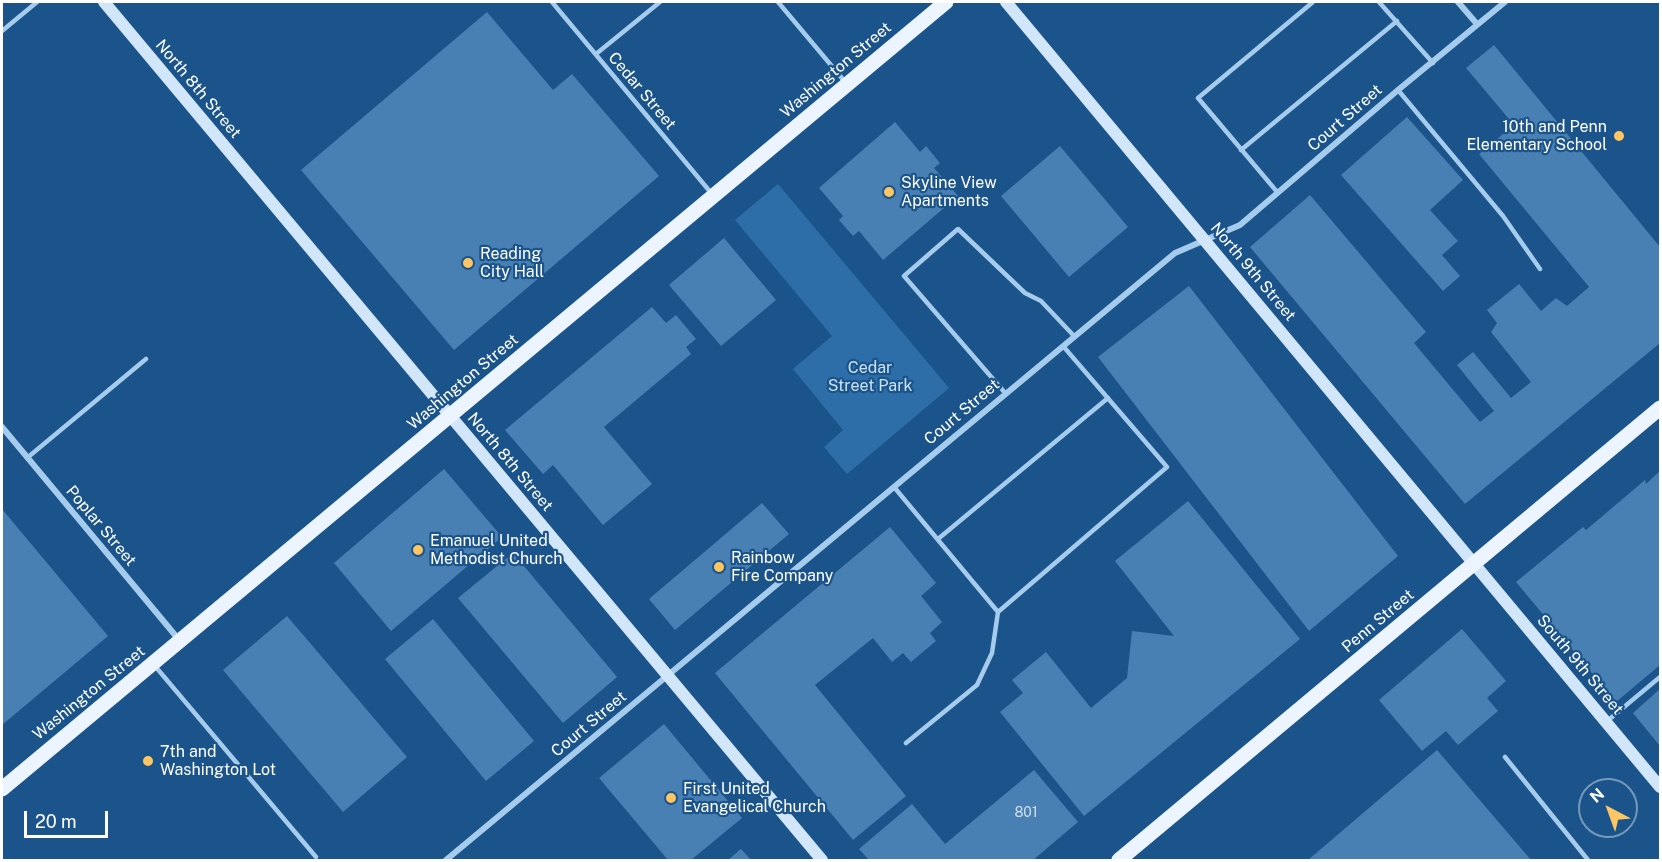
<!DOCTYPE html>
<html>
<head>
<meta charset="utf-8">
<style>
  body { margin:0 }
  #map { position:relative; width:1662px; height:862px; overflow:hidden; background:#1b548a; font-family:"Public Sans",sans-serif }
  canvas { display:block }
  .frame { position:absolute; inset:0; border:3px solid #fff; pointer-events:none }
  .north { position:absolute; left:1578px; top:778px; width:60px; height:60px; box-sizing:border-box; background:#1b548a; border:2px solid #7698b9; border-radius:50%; rotate:319deg; font-size:16px; font-weight:700; line-height:24px; text-align:center; color:#fff }
  .north::after { content:''; display:block; margin:auto; width:21px; height:27px; background:#fec662; clip-path:polygon(50% 0,100% 100%,50% 72%,0 100%) }
  .scale { position:absolute; left:24px; top:811px; width:84px; height:27px; box-sizing:border-box; border:3px solid #fff; border-top:0; padding-left:8px; font-size:18px; line-height:21px; white-space:nowrap; color:#fff; -webkit-text-stroke:4px #1b548a; paint-order:stroke }
</style>
</head>
<body>
<div id="map">
<canvas width="1662" height="862"></canvas>
<div class="frame"></div>
<div class="north">N</div>
<div class="scale">20 m</div>
</div>
<script>
const g = document.querySelector('canvas').getContext('2d');
g.lineJoin = 'round';
function fill(path, color) {
  g.fillStyle = color;
  g.fill(path, 'evenodd');
}
function toPath(rows) {
  const path = new Path2D();
  for (const r of rows) {
    path.moveTo(r[0], r[1]);
    for (let i = 2; i < r.length; i += 2) path.lineTo(r[i], r[i + 1]);
  }
  return path;
}
function stroke(path, color, width, dash) {
  g.strokeStyle = color;
  g.lineWidth = width;
  g.lineCap = dash ? 'butt' : 'round';
  g.setLineDash(dash || []);
  g.stroke(path);
}
function label(font, color, halo, rows, align = 'center') {
  g.font = font + ' "Public Sans",sans-serif';
  g.lineWidth = 4.5;
  g.setLineDash([]);
  g.textBaseline = 'middle';
  g.strokeStyle = halo;
  g.fillStyle = color;
  for (const [text, x, y, turn = 0] of rows) {
    g.save();
    g.translate(x, y);
    g.rotate((+turn || 0) * Math.PI / 180);
    g.textAlign = isNaN(turn) ? turn : align;
    if (halo) g.strokeText(text, 0, 0);
    g.fillText(text, 0, 0);
    g.restore();
  }
}
fill(toPath([
  [778,184,949,388,847,474,824,447,843,430,793,369,832,336,735,220]
]), '#2e6ea8');
fill(toPath([
  [487,12,553,90,572,74,659,176,454,350,301,170],
  [1494,45,1660,247,1660,343,1465,504,1250,247,1310,195,1426,332,1414,343,1480,422,1494,411,1457,365,1473,352,1511,398,1531,382,1491,332,1497,323,1487,310,1519,284,1541,311,1556,298,1567,306,1589,287,1479,154,1514,125,1466,68],
  [1407,117,1463,180,1430,210,1458,241,1442,255,1460,276,1443,291,1341,175],
  [895,122,920,152,926,146,940,163,934,168,958,196,883,260,859,231,853,236,839,220,843,216,819,188],
  [1060,146,1128,227,1069,277,1001,196],
  [724,238,776,300,721,346,669,285],
  [1189,286,1398,556,1309,631,1098,357],
  [652,307,666,323,676,315,696,339,686,347,691,354,604,427,652,484,603,525,553,465,543,474,505,430],
  [444,469,502,537,391,631,334,563],
  [1660,471,1660,665,1616,702,1516,582,1583,527,1586,530,1645,480,1646,484],
  [1188,501,1300,639,1084,816,1000,712,1023,693,1012,680,1046,652,1091,708,1127,678,1132,631,1174,636,1115,561],
  [762,503,789,534,675,630,649,599],
  [2,509,108,636,2,725],
  [890,527,936,583,921,596,942,622,930,633,936,641,911,662,903,653,892,662,873,638,815,685,906,796,853,840,715,673],
  [513,553,617,677,563,723,458,598],
  [287,616,407,757,343,812,223,670],
  [433,619,534,741,486,781,385,659],
  [1462,629,1506,681,1487,698,1498,711,1458,745,1446,731,1422,751,1379,700],
  [1660,689,1660,746,1633,713],
  [664,724,742,818,691,860,668,860,599,778],
  [1437,750,1531,860,1308,860],
  [1034,770,1078,822,1033,860,869,860,859,849,912,804,945,844],
  [741,849,751,860,728,860]
]), '#4880b4');
stroke(toPath([
  [552,2,712,194],
  [778,2,846,83],
  [1379,2,1433,63],
  [2,31,37,2],
  [596,54,660,2],
  [1398,90,1503,216,1540,269],
  [1241,150,1397,21],
  [1278,193,1198,98,1313,2],
  [1006,394,904,276,958,229,1025,293,1041,301,1074,336],
  [27,458,146,359],
  [894,487,998,612,1167,467,1063,346],
  [938,539,1108,398],
  [155,666,316,857],
  [1606,722,1660,677],
  [906,743,977,685,992,653,998,612],
  [1505,757,1588,860]
]), '#a5cbed', 4.5);
stroke(toPath([
  [1458,2,1477,24],
  [2,427,180,641],
  [446,860,1175,253,1240,225,1398,90,1505,2]
]), '#a5cbed', 6);
stroke(toPath([
  [104,2,822,860],
  [1006,2,1660,787]
]), '#d2e6f9', 12);
stroke(toPath([
  [2,789,946,2],
  [1119,860,1660,408]
]), '#ebf4ff', 15);
for (const [x, y, r, color] of [
  [1619,136,6,"#fec662"],
  [889,192,6,"#fec662"],
  [468,263,6,"#fec662"],
  [418,550,6,"#fec662"],
  [719,567,6,"#fec662"],
  [148,761,6,"#fec662"],
  [671,798,6,"#fec662"]
]) {
  const dot = new Path2D();
  dot.arc(x, y, r, 0, 2 * Math.PI);
  g.fillStyle = color;
  g.fill(dot);
  stroke(dot, '#1b548a', 2);
}
label('14px', '#d1dfec', null, [
  ["801",1026,813]
]);
label('16px', '#fff', '#1b548a', [
  ["Washington Street",836,70,-40],
  ["North 8th Street",198,89,50],
  ["Cedar Street",642,91,50],
  ["Court Street",1345,118,-41],
  ["North 9th Street",1253,272,50],
  ["Washington Street",463,382,-40],
  ["Court Street",962,412,-40],
  ["North 8th Street",510,462,50],
  ["Poplar Street",101,526,50],
  ["Penn Street",1378,621,-40],
  ["South 9th Street",1580,665,50],
  ["Washington Street",89,693,-39],
  ["Court Street",589,724,-40]
]);
label('16px', '#fff', '#1b548a', [
  ["10th and Penn",1607,127,"right"],
  ["Elementary School",1607,145,"right"],
  ["Skyline View",901,183],
  ["Apartments",901,201],
  ["Reading",480,254],
  ["City Hall",480,272],
  ["Emanuel United",430,541],
  ["Methodist Church",430,559],
  ["Rainbow",731,558],
  ["Fire Company",731,576],
  ["7th and",160,752],
  ["Washington Lot",160,770],
  ["First United",683,789],
  ["Evangelical Church",683,807]
], 'left');
label('16px', '#cbe3f9', '#1b548a', [
  ["Cedar",870,368],
  ["Street Park",870,386]
]);
</script>
</body>
</html>
